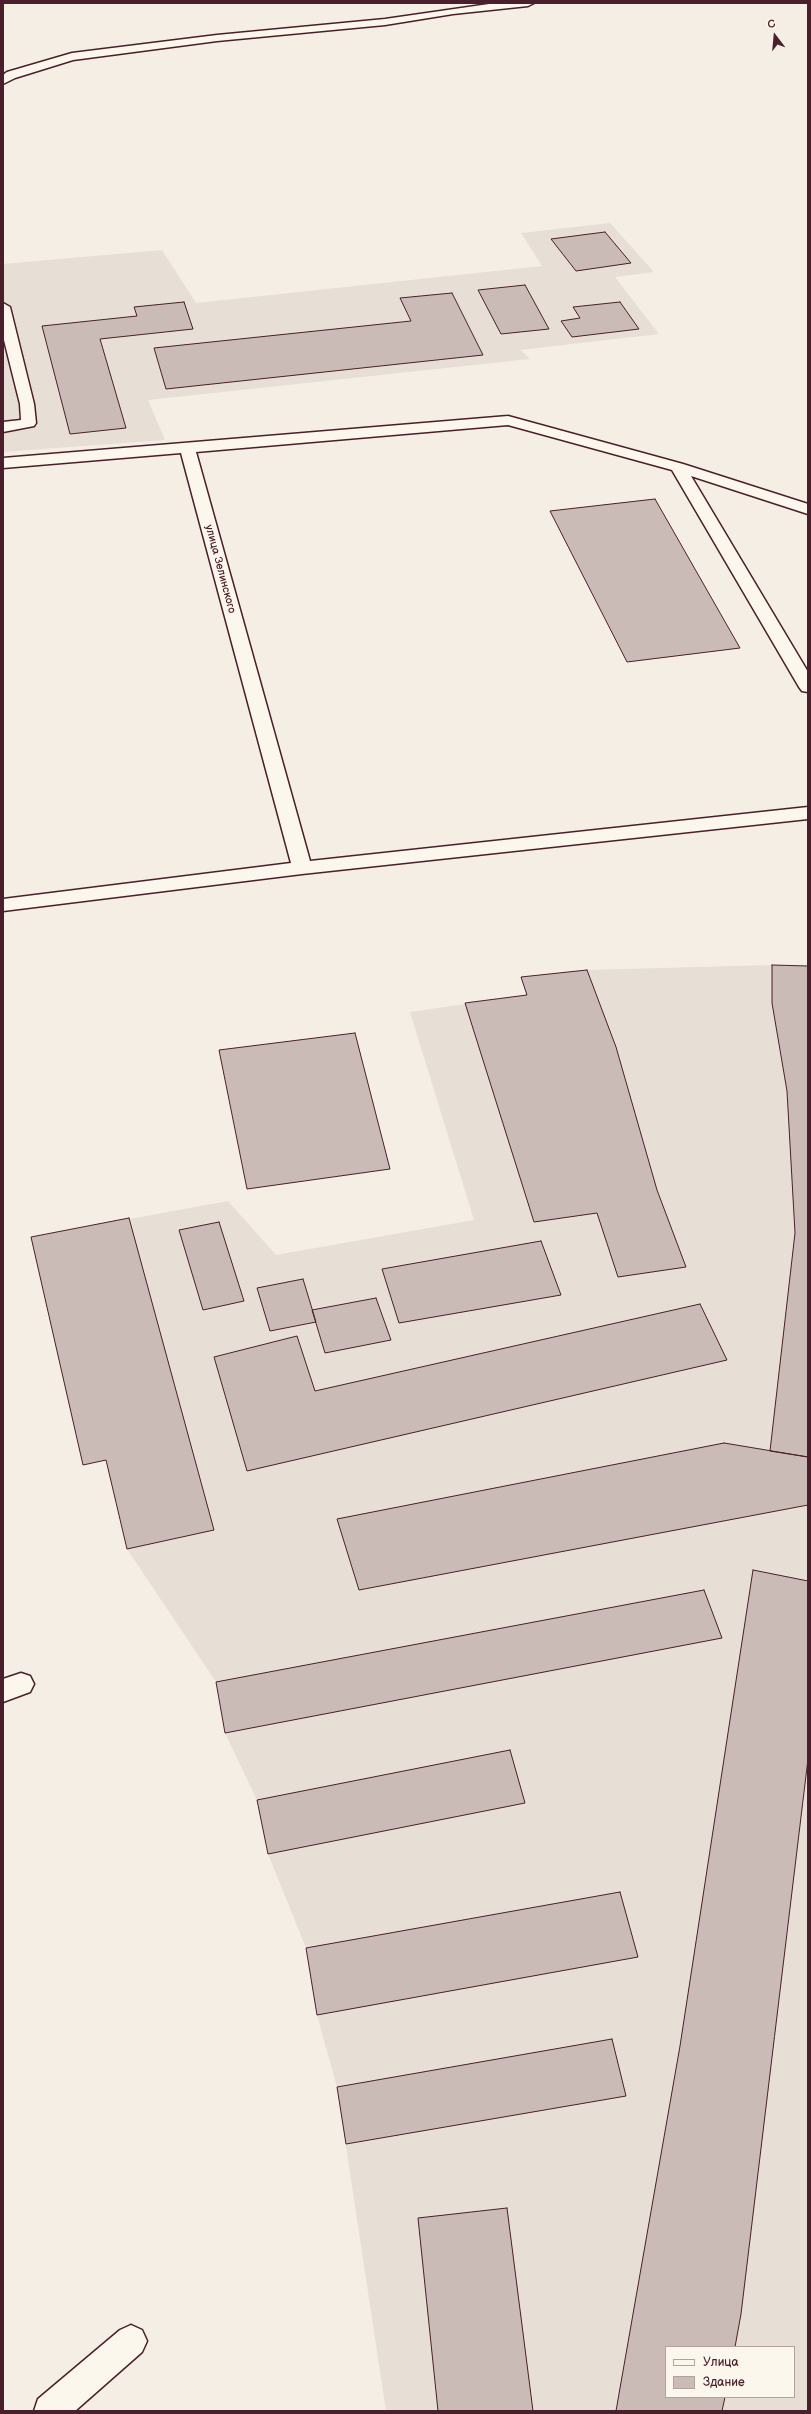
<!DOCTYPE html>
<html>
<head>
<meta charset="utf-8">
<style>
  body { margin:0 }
  #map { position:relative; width:811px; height:2414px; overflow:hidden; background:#f4eee4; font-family:"Balsamiq Sans",sans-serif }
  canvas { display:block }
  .frame { position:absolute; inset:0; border:4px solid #4a1f2b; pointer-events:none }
  .legend { position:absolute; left:665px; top:2346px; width:130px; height:52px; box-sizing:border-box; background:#fbf7ec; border:1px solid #b4a19f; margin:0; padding:5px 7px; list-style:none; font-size:12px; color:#4a1f2b }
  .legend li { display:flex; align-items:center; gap:8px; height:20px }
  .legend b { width:20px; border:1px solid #b4a19f }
  .north { position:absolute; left:755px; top:16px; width:40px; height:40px; -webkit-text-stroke:3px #fbf7ec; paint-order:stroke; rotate:344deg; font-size:11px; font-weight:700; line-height:16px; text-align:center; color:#4a1f2b }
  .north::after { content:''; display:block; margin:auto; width:14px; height:18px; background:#4a1f2b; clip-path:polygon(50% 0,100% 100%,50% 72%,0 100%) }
</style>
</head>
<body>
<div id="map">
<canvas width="811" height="2414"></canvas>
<div class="frame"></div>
<ul class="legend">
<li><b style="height:5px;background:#fbf7ec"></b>Улица</li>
<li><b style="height:11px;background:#cabbb6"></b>Здание</li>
</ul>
<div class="north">С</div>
</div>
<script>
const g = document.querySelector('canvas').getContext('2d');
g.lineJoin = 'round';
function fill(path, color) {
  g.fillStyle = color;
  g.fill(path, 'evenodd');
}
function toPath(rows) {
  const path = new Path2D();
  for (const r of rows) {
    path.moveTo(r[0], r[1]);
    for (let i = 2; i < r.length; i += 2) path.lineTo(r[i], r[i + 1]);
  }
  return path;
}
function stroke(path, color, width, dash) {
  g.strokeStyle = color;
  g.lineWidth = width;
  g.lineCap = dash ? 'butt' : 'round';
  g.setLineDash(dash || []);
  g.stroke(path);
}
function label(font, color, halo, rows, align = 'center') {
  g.font = font + ' "Balsamiq Sans",sans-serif';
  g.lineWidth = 3.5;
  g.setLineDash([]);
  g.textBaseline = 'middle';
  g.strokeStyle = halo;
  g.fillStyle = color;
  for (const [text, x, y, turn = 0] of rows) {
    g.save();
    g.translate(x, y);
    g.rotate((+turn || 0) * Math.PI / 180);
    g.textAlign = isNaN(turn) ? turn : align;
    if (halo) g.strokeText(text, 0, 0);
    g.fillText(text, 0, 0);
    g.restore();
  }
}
fill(toPath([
  [610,223,654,272,615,277,659,334,520,350,530,359,148,400,165,440,3,452,3,264,162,250,196,303,542,266,521,233],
  [772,965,808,966,808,2411,386,2411,337,2087,317,2015,306,1948,268,1854,257,1800,225,1733,216,1682,127,1549,106,1460,83,1465,31,1237,228,1201,276,1255,474,1220,410,1012,527,995,521,977,587,970],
  [666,2347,794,2347,794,2397,666,2397]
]), '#e7dfd6');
const building = toPath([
  [605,232,631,263,576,271,551,239,605,232],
  [525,285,549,329,501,334,478,290,525,285],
  [452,293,483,355,166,389,154,348,411,321,400,298,452,293],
  [184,302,193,329,100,339,126,428,70,434,42,326,137,316,134,307,184,302],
  [620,302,639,329,572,337,561,321,580,318,573,307,620,302],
  [655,499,740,648,627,662,550,511,655,499],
  [772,965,808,966,808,1457,770,1451,795,1233,787,1091,772,1003,772,965],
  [587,970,616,1047,657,1190,686,1267,618,1277,597,1213,534,1222,465,1003,527,995,521,977,587,970],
  [355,1033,390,1169,247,1189,219,1050,355,1033],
  [129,1218,214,1530,127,1549,106,1460,83,1465,31,1237,129,1218],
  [219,1222,244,1301,203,1310,179,1230,219,1222],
  [541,1241,561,1295,399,1323,382,1269,541,1241],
  [303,1279,316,1322,270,1331,257,1288,303,1279],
  [376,1298,391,1340,325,1353,312,1310,376,1298],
  [700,1304,727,1360,247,1471,214,1357,297,1336,315,1391,700,1304],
  [724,1443,808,1457,808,1505,359,1590,337,1519,724,1443],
  [753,1570,808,1581,808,1759,741,2314,735,2347,666,2347,666,2397,725,2397,722,2411,616,2411,680,2046,753,1570],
  [704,1590,722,1638,225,1733,216,1682,704,1590],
  [510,1750,525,1803,268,1854,257,1800,510,1750],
  [620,1892,638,1957,317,2015,306,1948,620,1892],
  [612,2039,626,2096,346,2144,337,2087,612,2039],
  [507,2208,533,2411,438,2411,418,2218,507,2208]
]);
fill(building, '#cabbb6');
stroke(building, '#4a1f2b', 1);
const minor = toPath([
  [496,3,534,3,528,6,453,14,385,25,217,41,73,60,15,78,3,84,3,75,7,72,72,53,217,35,385,19,496,3],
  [3,303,10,307,34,404,36,423,34,426,3,432,3,422,21,420,20,404,3,336,3,303],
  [508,416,683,464,808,504,808,514,691,476,808,672,808,692,802,691,799,687,672,470,508,425,196,452,310,861,808,807,808,819,302,874,3,911,3,899,291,863,181,453,3,468,3,458,508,416],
  [21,1673,30,1676,34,1684,30,1692,3,1702,3,1679,21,1673],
  [131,2325,142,2330,147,2341,142,2352,75,2411,34,2411,38,2399,120,2330,131,2325]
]);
stroke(minor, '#4a1f2b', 3);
fill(minor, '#fbf7ec');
label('11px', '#4a1f2b', '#fbf7ec', [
  ["улица Зелинского",220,569,75]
]);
</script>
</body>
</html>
